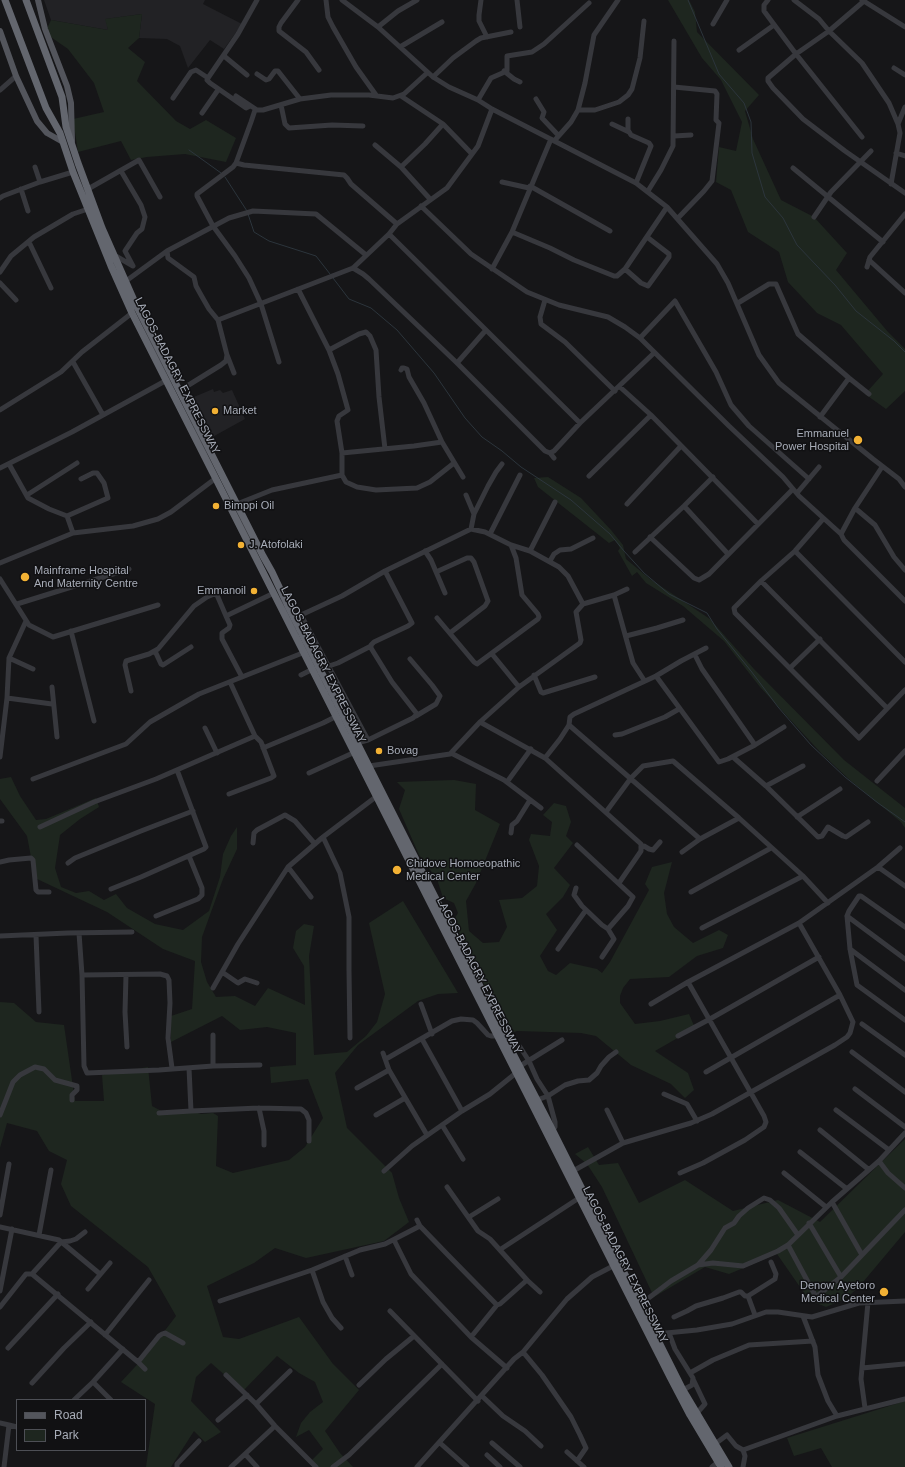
<!DOCTYPE html>
<html>
<head>
<meta charset="utf-8">
<style>
  body { margin:0 }
  #map { position:relative; width:905px; height:1467px; overflow:hidden; background:#161618; font-family:Arial,sans-serif }
  canvas { display:block }
  .legend { position:absolute; left:16px; top:1399px; width:130px; height:52px; box-sizing:border-box; background:#111113; border:1px solid #4d4f55; margin:0; padding:5px 7px; list-style:none; font-size:12px; color:#a8adb8 }
  .legend li { display:flex; align-items:center; gap:8px; height:20px }
  .legend b { width:20px; border:1px solid #4d4f55 }
</style>
</head>
<body>
<div id="map">
<canvas width="905" height="1467"></canvas>
<ul class="legend">
<li><b style="height:5px;background:#53555c"></b>Road</li>
<li><b style="height:11px;background:#1e261f"></b>Park</li>
</ul>
</div>
<script>
const g = document.querySelector('canvas').getContext('2d');
g.lineJoin = 'round';
function fill(path, color) {
  g.fillStyle = color;
  g.fill(path, 'evenodd');
}
function toPath(rows) {
  const path = new Path2D();
  for (const r of rows) {
    path.moveTo(r[0], r[1]);
    for (let i = 2; i < r.length; i += 2) path.lineTo(r[i], r[i + 1]);
  }
  return path;
}
function stroke(path, color, width, dash) {
  g.strokeStyle = color;
  g.lineWidth = width;
  g.lineCap = dash ? 'butt' : 'round';
  g.setLineDash(dash || []);
  g.stroke(path);
}
function label(font, color, halo, rows, align = 'center') {
  g.font = font + ' Arial,sans-serif';
  g.lineWidth = 3;
  g.setLineDash([]);
  g.textBaseline = 'middle';
  g.strokeStyle = halo;
  g.fillStyle = color;
  for (const [text, x, y, turn = 0] of rows) {
    g.save();
    g.translate(x, y);
    g.rotate((+turn || 0) * Math.PI / 180);
    g.textAlign = isNaN(turn) ? turn : align;
    if (halo) g.strokeText(text, 0, 0);
    g.fillText(text, 0, 0);
    g.restore();
  }
}
fill(toPath([
  [44,0,205,0,203,4,242,24,224,49,210,40,188,68,180,46,167,39,139,38,142,14,106,19,108,30,51,20],
  [213,389,214,392,220,390,223,393,232,390,245,419,207,440,182,402]
]), '#222225');
fill(toPath([
  [668,0,689,0,695,12,697,32,759,95,745,111,753,139,781,200,814,217,847,253,836,270,888,332,905,349,905,391,886,409,865,394,883,374,841,325,817,313,788,282,779,252,748,232,731,190,716,182,719,147,736,151,742,122,721,80,702,58],
  [142,14,139,38,128,48,145,62,137,81,176,121,190,129,206,120,236,138,226,162,185,154,147,157,131,160,121,141,78,152,73,119,104,112,94,83,68,49,45,33,51,20,108,30,105,19],
  [548,477,581,498,611,530,623,545,626,559,650,579,710,619,754,669,844,760,905,808,905,828,901,822,851,781,822,754,760,687,724,641,683,606,646,583,637,572,632,576,618,551,620,548,615,540,609,543,538,487,534,478],
  [11,777,20,796,36,820,46,819,96,798,99,807,80,819,60,835,55,868,61,887,76,893,89,891,104,900,116,894,127,908,155,924,183,930,209,911,220,877,223,854,231,836,237,827,237,849,223,879,202,937,201,962,207,982,216,997,235,996,255,1006,268,988,305,1005,304,966,293,948,296,931,304,924,314,926,309,956,314,1055,347,1052,366,1036,377,1022,385,994,369,923,403,901,458,993,438,994,418,1001,358,1045,335,1073,347,1128,392,1173,399,1198,409,1222,384,1241,306,1258,275,1248,254,1263,207,1286,223,1337,239,1339,299,1317,333,1364,359,1390,325,1431,340,1453,353,1467,318,1467,312,1460,323,1449,309,1430,296,1437,301,1423,310,1412,323,1402,315,1382,299,1373,277,1356,243,1391,211,1363,196,1377,191,1401,221,1432,205,1442,194,1431,171,1467,146,1467,155,1404,121,1382,147,1354,176,1316,148,1267,71,1206,61,1184,67,1160,49,1151,37,1131,7,1123,0,1148,0,1002,14,1003,36,1022,64,1025,75,1101,104,1101,102,1075,148,1067,152,1106,167,1114,185,1109,201,1114,213,1113,218,1116,216,1166,233,1173,289,1160,305,1147,323,1118,308,1079,271,1083,270,1067,296,1065,296,1033,267,1027,240,1030,222,1016,171,1042,171,1016,192,1009,195,961,163,949,107,912,35,878,27,836,0,799,0,779],
  [454,780,476,784,475,810,500,824,476,883,466,901,469,931,483,943,499,942,507,927,499,900,522,898,537,886,539,866,529,840,531,834,550,836,552,822,543,815,554,803,566,806,571,822,566,836,573,843,554,868,570,885,563,897,546,914,557,930,540,956,548,971,556,975,570,963,597,969,602,973,610,962,649,890,645,884,652,867,672,862,664,893,667,914,674,927,693,943,719,930,728,935,723,948,697,956,669,977,630,979,623,988,620,996,620,1003,635,1024,660,1021,689,1014,695,1028,655,1051,688,1073,694,1090,685,1098,671,1084,631,1065,596,1036,581,1033,517,1031,504,1036,481,976,453,921,458,913,454,903,443,898,437,879,419,855,399,809,405,790,397,782],
  [905,1139,905,1232,858,1288,845,1299,826,1307,809,1300,777,1254,729,1274,705,1267,654,1297,602,1187,587,1164,575,1154,588,1147,599,1165,618,1163,639,1203,685,1180,733,1211,778,1200,820,1222],
  [905,1401,905,1467,832,1467,821,1448,794,1456,787,1438]
]), '#1e261f');
stroke(toPath([
  [688,0,719,74,744,103,751,122,752,153,765,197,783,218,797,245,835,285,856,311,894,341,905,352],
  [189,150,221,173],
  [225,177,247,211],
  [248,214,254,232,269,241,316,256,330,274],
  [333,278,349,299,371,308,397,330,434,373,465,418,482,437,502,451,521,467,571,500,610,534,624,551,644,573,669,594,707,613,717,629,751,671,778,707,811,745,845,777,878,803,905,822]
]), '#2c353c', 1);
stroke(toPath([
  [298,0,281,23,279,27,279,31,306,52,319,70],
  [326,0,328,17,333,27,356,67,376,95],
  [342,0,378,27,433,77,449,87,478,100,492,109,636,183,667,207,717,264,728,283,759,355,779,383,873,459,899,479,905,487],
  [481,0,479,15,479,21,487,37],
  [517,0,520,27],
  [768,0,764,5,764,11,796,54,862,137],
  [794,0,819,19,829,31,862,63,889,103,898,124],
  [862,0,905,27],
  [864,1,829,31,796,54,768,78,768,81,773,88,803,119,845,151,905,193],
  [713,24,727,0],
  [378,27,398,11,417,0],
  [400,47,442,22],
  [739,50,774,25],
  [224,56,247,75],
  [894,68,905,75],
  [504,71,514,79,520,82],
  [257,74,266,80,269,79,275,71,278,71,300,99],
  [433,77,453,58,476,41,481,38,511,32],
  [208,78,238,34,257,0],
  [674,87,715,91,717,94,716,120,719,123,712,181,704,191,678,218],
  [0,90,16,76],
  [236,96,257,110,263,110,300,99,331,95,369,95,393,98,404,94,427,73],
  [401,96,443,124,472,154],
  [173,98,191,72,196,70,208,78,207,80,210,83,246,108,250,106],
  [536,99,544,112,542,118,558,135],
  [478,100,491,78,507,71,507,56,532,52,544,44,589,3],
  [281,105,285,124,289,128,332,125,363,126],
  [255,110,251,122,236,163,233,167,197,194,197,196,213,226,235,256,249,278,261,304,279,362],
  [578,110,595,110,619,102,628,95,632,89,640,58,644,21],
  [202,113,218,90],
  [628,119,628,130,631,135,649,143,651,146,636,183],
  [612,124,629,132],
  [674,136,691,135],
  [555,140,571,122,578,110,585,83,594,35,618,0],
  [375,145,401,167,430,199],
  [896,153,905,156],
  [236,163,244,165,344,175,347,178,351,184,397,224],
  [401,167,425,144,443,124],
  [793,168,883,242],
  [121,171,141,205,145,217,142,229,137,233,125,251,133,266],
  [40,182,73,172],
  [502,182,529,188],
  [891,184,900,133,898,124,905,107],
  [530,186,610,231],
  [21,189,28,211],
  [88,189,139,160,160,197],
  [648,191,661,170,673,146,674,41],
  [0,198,3,196,40,182,35,167],
  [421,206,471,254,527,292,559,305,608,317,625,327,640,338,729,426,783,477,799,496,841,534,844,540,905,601],
  [814,217,831,192,871,151],
  [512,232,550,248,574,260,614,276,617,276,625,269,667,207],
  [389,234,580,423],
  [29,242,51,288],
  [167,251,168,258,194,277,196,286,201,295,209,309,218,320,227,355,226,361,221,365,179,391],
  [114,255,133,266],
  [869,260,905,293],
  [867,267,870,257,905,214],
  [353,268,363,274,369,279,457,363,545,451,550,453,554,458],
  [492,269,512,232,551,139],
  [625,269,641,283,648,286,669,257,669,254,647,237],
  [0,272,11,256,34,237,73,214,88,209],
  [126,281,167,251,229,218,253,211,316,214,366,255],
  [0,283,16,300],
  [298,289,329,350,338,374,348,410,339,416,337,421,342,453,342,475,346,482,357,487,376,490,417,488,430,482,454,463],
  [545,300,540,317,541,324,565,342,615,391],
  [738,303,769,284,776,284,798,334,849,378,869,394],
  [218,320,353,268,389,234,397,224,447,188,478,146,492,109],
  [640,338,675,301,716,372,731,405,749,426,809,479],
  [329,350,359,334,366,332,370,336,376,350,379,397,385,449],
  [227,355,234,373],
  [73,362,103,415],
  [457,363,486,330],
  [401,370,402,368,404,368,407,369,409,377,424,403,442,442,463,477],
  [620,387,651,415,758,524],
  [0,410,61,372,82,352,132,313],
  [820,417,849,378],
  [342,453,414,446,442,442],
  [550,453,554,451,580,423,654,353],
  [9,464,28,498,49,509,67,516,73,533],
  [0,468,72,432,167,380],
  [589,476,651,415],
  [797,493,819,467],
  [27,495,77,463],
  [466,495,474,514],
  [237,504,272,490,342,475],
  [627,504,681,446],
  [684,506,728,554],
  [855,508,875,525,894,557,905,570],
  [67,516,108,498,104,483,97,473,93,473,81,479],
  [823,519,795,551,761,581,734,608,735,613,859,738,905,690],
  [471,529,474,514,488,486,496,472,502,464],
  [490,534,520,475],
  [841,534,855,508,882,467],
  [650,537,694,578,699,580,709,574,793,489],
  [425,551,431,560,445,593],
  [530,551,555,502],
  [795,551,905,662],
  [635,552,684,506,713,477],
  [550,561,554,554,560,550,571,549,593,538],
  [0,563,73,533,133,526,158,519,171,512,216,478],
  [436,572,467,558,471,558,474,562,488,601,485,606,450,633],
  [0,579,29,625,53,637,158,605],
  [761,581,887,708],
  [614,595,627,589],
  [17,604,129,569],
  [583,604,614,595,633,663,644,680],
  [301,615,368,740],
  [226,616,230,625,229,628,222,633,222,639,242,677],
  [293,617,301,615,342,596,385,571,471,529,485,532,511,545,530,551,559,567,568,576,583,604,576,612,581,640,580,643,519,687,480,722,450,754,369,766],
  [437,618,474,662,477,664,538,619,539,617,538,614,522,595,516,558,511,545],
  [71,631,94,721],
  [626,636,657,628,683,620],
  [155,651,161,664,163,665,191,647],
  [492,654,519,687],
  [695,655,702,669,755,745],
  [9,658,33,669],
  [410,659,432,685,440,696,436,704,416,716],
  [329,666,338,663,371,646],
  [790,668,820,639],
  [301,675,313,669],
  [534,675,541,692,543,693,595,677],
  [656,676,719,762,728,759,755,745,784,727],
  [52,687,57,737],
  [131,691,125,665,126,661,149,654,158,649,194,606,207,597,214,594,217,595,226,616,274,593],
  [7,698,52,704],
  [480,722,545,758,641,844,641,851,619,883],
  [569,725,700,839,739,818],
  [205,728,217,753],
  [615,735,622,734,665,717,679,709],
  [357,743,368,740,413,718,417,714,392,682,371,648,371,645,374,642,408,626,412,623,385,571],
  [263,748,323,723,337,716],
  [451,753,504,780,541,808],
  [0,757,7,698,9,658,26,621],
  [733,757,766,786,818,837,822,836,828,827,843,836,846,837,868,822],
  [545,758,560,739,569,725,570,717,574,714,656,676,681,661,706,648],
  [309,773,355,752],
  [33,779,126,744,150,722,199,694,305,652],
  [877,781,905,751],
  [507,782,531,749],
  [766,786,803,766],
  [229,794,271,778,274,776,261,742,255,736,230,682],
  [606,812,631,778,643,766,673,761,739,818,803,876,828,903],
  [797,817,840,789],
  [0,821,2,821],
  [40,827,94,802,156,779,255,736],
  [511,833,512,825,517,821,530,800],
  [323,837,340,873,349,917,349,970,350,1038],
  [253,843,254,833,257,830,285,815,295,821,315,844],
  [641,848,644,846,649,849,653,850,660,842],
  [682,852,700,839],
  [0,862,9,860,31,858,33,860,36,890,38,892,49,892],
  [68,863,75,858,141,831,193,811],
  [288,867,311,897],
  [878,867,905,886],
  [576,888,574,895,582,906,602,925,608,929,628,906,633,897,577,845],
  [111,889,141,877,204,849,206,847,177,770],
  [691,892,771,848],
  [156,916,198,899,202,895,202,888,189,856],
  [847,916,905,959],
  [905,927,861,896,859,896,849,911,847,916,850,949,857,985,905,1020],
  [702,928,803,876],
  [79,933,82,975,84,1066,87,1073,159,1070,213,1066,260,1065],
  [36,935,39,1012],
  [0,936,68,933,132,932],
  [558,949,586,910],
  [850,949,905,990],
  [602,957,614,939,608,929],
  [222,972,238,983,245,979,257,983],
  [82,975,160,974,167,976,169,980,170,1003,168,1038,172,1068],
  [126,975,125,1012,127,1047],
  [213,988,238,944,288,867,323,837,377,796],
  [421,1004,432,1034],
  [651,1004,688,982,799,923,878,867,900,848],
  [862,1024,905,1055],
  [678,1036,710,1019,819,957],
  [422,1039,462,1111],
  [507,1042,510,1041,520,1047,529,1061,537,1079,548,1096,555,1122,555,1127,552,1131],
  [852,1052,905,1092],
  [383,1053,389,1070,427,1135],
  [386,1059,452,1021,461,1019,473,1020,477,1023,488,1035,491,1036,497,1036],
  [213,1066,213,1035],
  [520,1066,562,1040],
  [189,1068,191,1111,259,1108,301,1109,306,1113,309,1120,309,1141],
  [706,1072,840,995],
  [357,1088,389,1070],
  [855,1089,905,1127],
  [664,1094,687,1104,697,1121],
  [537,1100,548,1096,565,1085,578,1081,589,1080,597,1073,601,1066,609,1057,616,1052],
  [259,1108,264,1131,264,1145],
  [607,1110,623,1143],
  [836,1110,889,1150],
  [159,1113,191,1111],
  [0,1115,13,1082,20,1075,35,1067,44,1069,55,1080,77,1086,77,1090,72,1095,72,1100],
  [376,1115,405,1098],
  [442,1125,463,1159],
  [820,1130,868,1169],
  [800,1152,847,1189],
  [879,1161,888,1173,905,1188],
  [384,1171,412,1146,462,1111,490,1094,516,1073],
  [573,1171,623,1143,691,1123,712,1114,835,1045,847,1037,850,1033,853,1022,840,995,799,923],
  [680,1173,703,1163,745,1140,764,1127,766,1122,764,1116,688,982],
  [784,1173,826,1207],
  [447,1187,478,1231,490,1239,527,1280,540,1292],
  [832,1202,862,1255],
  [0,1215,9,1164],
  [469,1217,498,1199],
  [417,1220,420,1226,447,1254,497,1305,500,1304,527,1280],
  [809,1223,841,1277],
  [0,1227,59,1240,100,1274],
  [39,1235,51,1170],
  [394,1240,411,1274,471,1337,507,1368],
  [788,1245,815,1295,817,1296,841,1277,905,1210],
  [501,1249,579,1198],
  [345,1256,352,1275],
  [698,1265,713,1263,743,1266,778,1251,788,1245,832,1202,879,1161,905,1133],
  [312,1270,323,1302,332,1318,341,1328],
  [32,1274,138,1362,159,1336,162,1334,165,1333,183,1343],
  [88,1289,110,1263],
  [0,1291,12,1229],
  [748,1296,755,1315],
  [220,1301,312,1270,360,1250,385,1244,420,1226],
  [639,1302,646,1300,671,1281,698,1265,711,1250,725,1228,734,1223,739,1216,748,1208,764,1198,770,1200,779,1208,798,1235],
  [0,1307,26,1274,32,1274,61,1242,70,1241,76,1239,85,1232],
  [390,1311,478,1401],
  [803,1316,815,1347,818,1375,828,1401,837,1416],
  [674,1317,687,1311,696,1306,723,1298,739,1292,741,1292,745,1296,748,1296,775,1279,776,1274,771,1262],
  [669,1333,675,1349,693,1378,692,1385,683,1390],
  [656,1334,697,1330,732,1324,766,1312,778,1312,812,1317,859,1303,905,1301],
  [105,1335,149,1280],
  [471,1337,497,1305],
  [8,1348,58,1294],
  [523,1352,542,1375,571,1417,580,1435,586,1448,577,1461],
  [138,1362,145,1369],
  [862,1368,904,1364],
  [690,1373,713,1360,749,1345,813,1341],
  [226,1375,256,1404,275,1426,316,1467],
  [693,1379,705,1404,697,1413],
  [93,1382,111,1400],
  [32,1383,64,1348,91,1322],
  [359,1385,386,1359,414,1336],
  [482,1396,503,1416,525,1431,541,1446],
  [74,1400,93,1382,123,1349],
  [256,1404,290,1371],
  [865,1408,861,1379,868,1302],
  [218,1420,247,1395],
  [0,1423,9,1425],
  [440,1443,467,1467],
  [492,1443,520,1467],
  [715,1444,727,1435,736,1446,743,1450,837,1416,905,1399],
  [743,1450,745,1456,743,1467],
  [567,1452,584,1467],
  [245,1454,257,1467],
  [487,1455,500,1467],
  [4,1467,9,1425,17,1427],
  [177,1467,177,1464,199,1441],
  [231,1467,275,1426],
  [333,1467,349,1455,442,1364],
  [417,1467,514,1359,523,1352,567,1299,592,1277,615,1265],
  [712,1467,718,1462]
]), '#37383d', 5);
stroke(toPath([
  [38,0,45,29,67,86,71,103,72,141],
  [0,31,16,76,37,121,47,133,63,142]
]), '#53555c', 6);
stroke(toPath([
  [5,0,46,108,60,133,73,172,111,266,132,313,670,1377,690,1415,721,1467],
  [26,0,62,97,66,127,78,163,102,228,136,305,263,556,272,572,289,608,483,992,507,1042,547,1119,683,1390,729,1467]
]), '#63666e', 7);
for (const [x, y, r, color] of [
  [215,411,4,"#f2b134"],
  [858,440,5,"#f2b134"],
  [216,506,4,"#f2b134"],
  [241,545,4,"#f2b134"],
  [25,577,5,"#f2b134"],
  [254,591,4,"#f2b134"],
  [379,751,4,"#f2b134"],
  [397,870,5,"#f2b134"],
  [884,1292,5,"#f2b134"]
]) {
  const dot = new Path2D();
  dot.arc(x, y, r, 0, 2 * Math.PI);
  g.fillStyle = color;
  g.fill(dot);
  stroke(dot, '#111113', 1.5);
}
label('11px', '#a8adb8', '#111113', [
  ["LAGOS-BADAGRY EXPRESSWAY",177,376,63],
  ["LAGOS-BADAGRY EXPRESSWAY",323,665,63],
  ["LAGOS-BADAGRY EXPRESSWAY",479,976,63],
  ["LAGOS-BADAGRY EXPRESSWAY",625,1265,63]
]);
label('11px', '#a8adb8', '#111113', [
  ["Market",223,411],
  ["Emmanuel",849,434,"right"],
  ["Power Hospital",849,447,"right"],
  ["Bimppi Oil",224,506],
  ["J. Atofolaki",249,545],
  ["Mainframe Hospital",34,571],
  ["And Maternity Centre",34,584],
  ["Emmanoil",246,591,"right"],
  ["Bovag",387,751],
  ["Chidove Homoeopathic",406,864],
  ["Medical Center",406,877],
  ["Denow Ayetoro",875,1286,"right"],
  ["Medical Center",875,1299,"right"]
], 'left');
</script>
</body>
</html>
